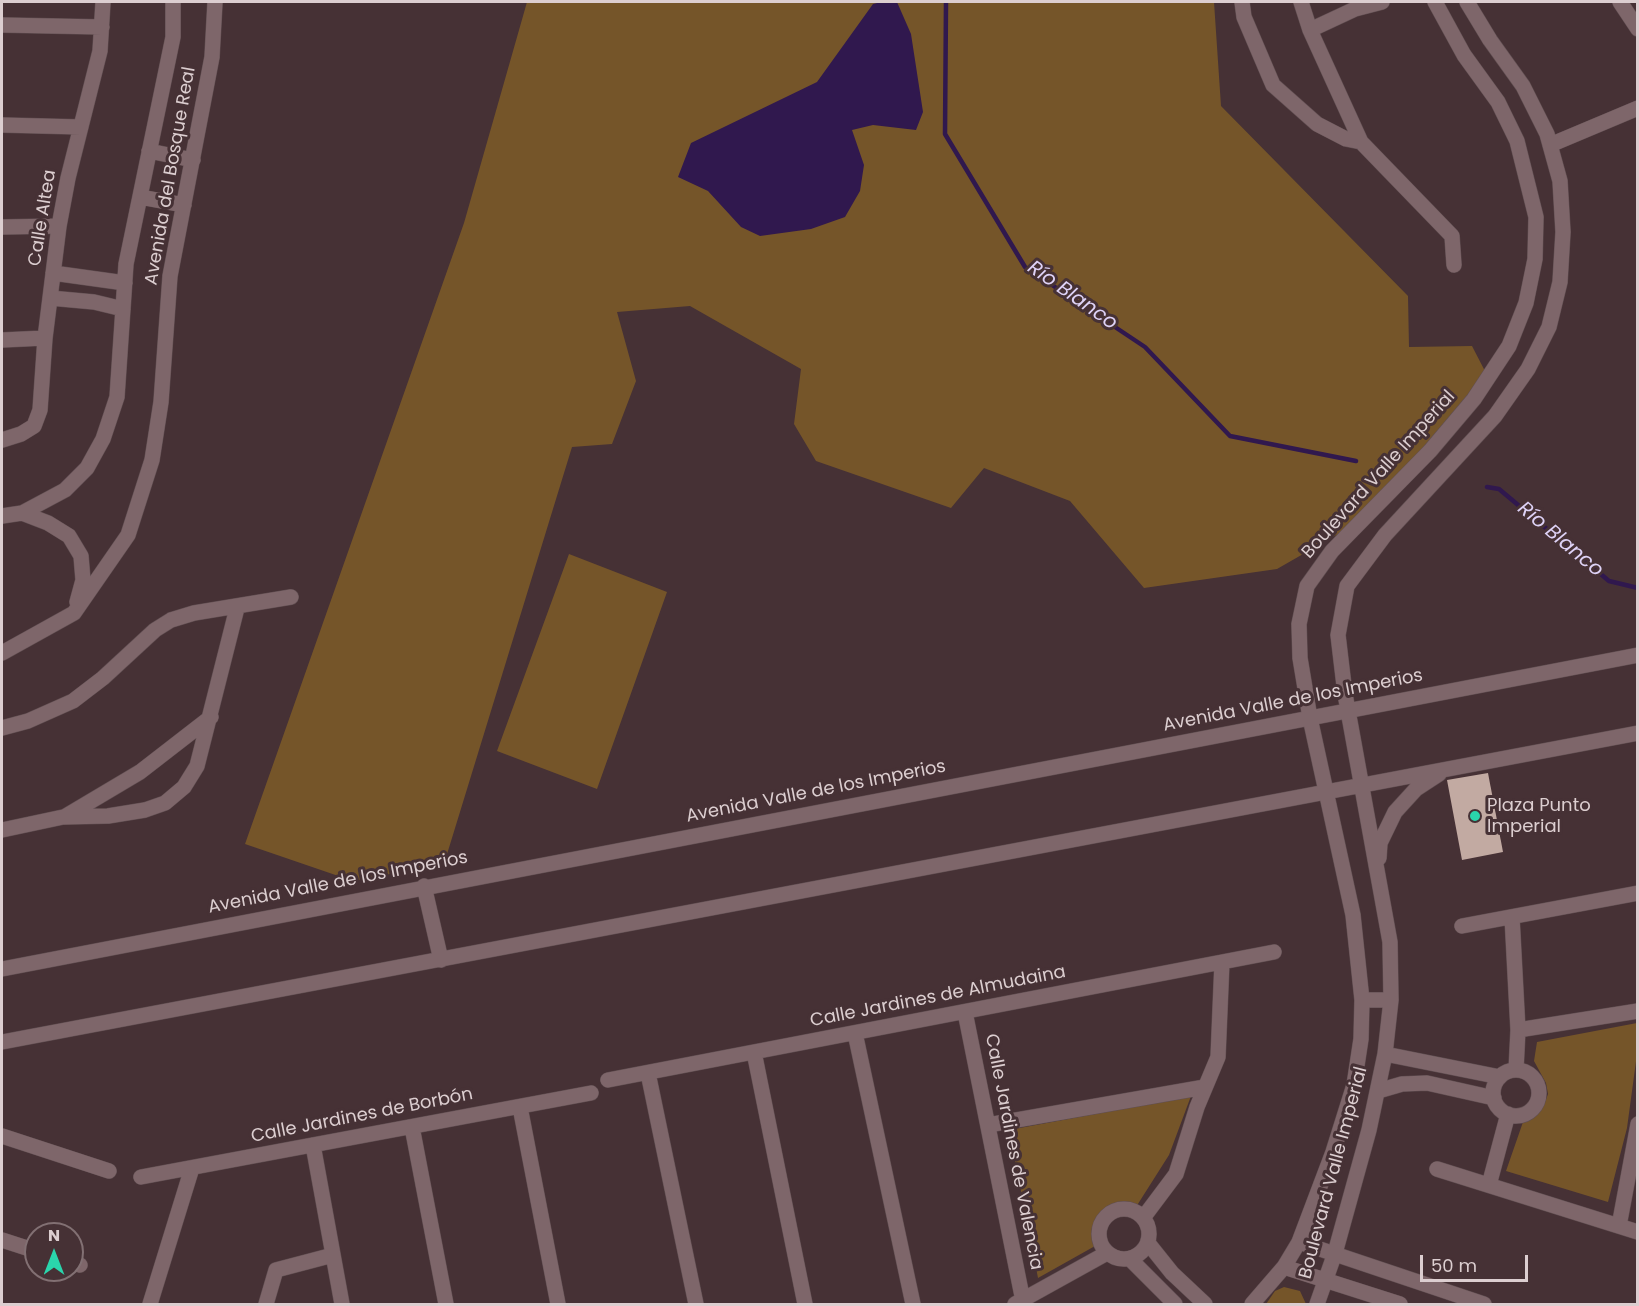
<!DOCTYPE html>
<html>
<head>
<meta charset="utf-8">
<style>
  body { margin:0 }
  #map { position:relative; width:1639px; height:1306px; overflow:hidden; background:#463135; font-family:Poppins,sans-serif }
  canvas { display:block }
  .frame { position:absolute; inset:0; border:3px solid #dcced0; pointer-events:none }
  .north { position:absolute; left:24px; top:1222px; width:60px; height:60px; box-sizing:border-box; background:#463135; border:2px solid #827073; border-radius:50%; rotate:0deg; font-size:16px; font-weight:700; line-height:24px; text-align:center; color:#dcced0 }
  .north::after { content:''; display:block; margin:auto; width:21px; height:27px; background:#2ad5ac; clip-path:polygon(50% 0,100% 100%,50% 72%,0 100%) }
  .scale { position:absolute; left:1420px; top:1255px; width:108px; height:27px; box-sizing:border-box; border:3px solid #dcced0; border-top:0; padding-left:8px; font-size:18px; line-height:21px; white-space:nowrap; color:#dcced0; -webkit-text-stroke:4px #463135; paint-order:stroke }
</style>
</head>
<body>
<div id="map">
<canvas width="1639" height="1306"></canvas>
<div class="frame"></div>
<div class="north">N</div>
<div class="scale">50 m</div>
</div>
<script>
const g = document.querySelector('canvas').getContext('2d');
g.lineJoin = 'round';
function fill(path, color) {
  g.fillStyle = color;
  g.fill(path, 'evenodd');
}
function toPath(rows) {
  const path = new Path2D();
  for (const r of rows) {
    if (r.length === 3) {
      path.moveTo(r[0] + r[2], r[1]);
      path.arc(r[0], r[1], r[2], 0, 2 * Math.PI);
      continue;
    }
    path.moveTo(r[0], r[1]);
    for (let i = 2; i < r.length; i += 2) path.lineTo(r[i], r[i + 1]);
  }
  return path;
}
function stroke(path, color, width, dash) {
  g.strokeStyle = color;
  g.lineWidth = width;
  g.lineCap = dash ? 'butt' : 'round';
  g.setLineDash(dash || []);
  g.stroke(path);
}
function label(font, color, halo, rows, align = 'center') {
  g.font = font + ' Poppins,sans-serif';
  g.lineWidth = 6;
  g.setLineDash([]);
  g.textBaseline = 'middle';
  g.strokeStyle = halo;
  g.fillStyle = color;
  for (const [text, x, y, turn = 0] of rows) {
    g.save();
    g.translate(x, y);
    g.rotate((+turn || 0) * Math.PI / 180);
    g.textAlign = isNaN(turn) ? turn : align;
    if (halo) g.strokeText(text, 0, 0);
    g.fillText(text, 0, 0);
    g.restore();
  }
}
fill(toPath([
  [527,2,1214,2,1221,106,1408,296,1409,347,1472,346,1487,375,1359,522,1277,569,1144,588,1070,501,984,468,951,508,816,461,794,424,801,369,690,306,617,312,636,381,612,444,572,447,444,864,353,881,245,844,464,223],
  [569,554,667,592,597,789,497,751],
  [1637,1023,1637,1054,1627,1128,1608,1202,1506,1171,1523,1122,1533,1118,1544,1105,1548,1094,1546,1083,1534,1061,1537,1042],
  [1191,1096,1169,1155,1136,1207,1120,1204,1103,1211,1096,1224,1095,1246,1038,1278,1009,1130],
  [1284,1287,1300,1291,1306,1304,1266,1304,1275,1291]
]), '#755529');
fill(toPath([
  [881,2,897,2,911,34,923,112,916,130,873,125,852,130,864,165,860,191,845,217,811,229,760,236,741,227,708,191,678,177,691,143,817,82,873,4]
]), '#30184e');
stroke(toPath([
  [946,2,945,134,1025,267,1145,347,1230,436,1356,461],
  [1487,487,1499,489,1609,581,1638,588]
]), '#30184e', 4.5);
fill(toPath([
  [1488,773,1503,852,1462,860,1447,780]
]), '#c2aaa2');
const minor = toPath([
  [1242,2,1244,17,1273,85,1317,124,1346,139,1361,142],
  [1301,2,1310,30,1361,142,1452,236,1454,265],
  [1620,2,1638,29],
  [2,25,102,27],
  [1310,30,1355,9,1382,2],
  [2,125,81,127],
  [1550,145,1638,108],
  [149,151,193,160],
  [140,197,184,205],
  [2,227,59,226],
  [53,273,125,283],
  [50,298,94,302,123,309],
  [2,340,45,338],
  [2,440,21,434,34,426,40,410,45,338,59,226,68,178,100,51,103,2],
  [22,513,48,523,69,536,81,556,83,580,77,602],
  [2,516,22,513,65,490,87,468,103,439,117,397,126,264,173,37,173,2],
  [2,653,74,613,128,535,152,460,161,402,170,276,212,57,215,2],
  [2,728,28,721,73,701,103,678,155,630,171,620,194,613,291,597],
  [66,816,140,772,211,717],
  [2,830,63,817,108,816,145,810,165,803,184,787,197,766,237,608],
  [1379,858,1380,843,1395,812,1416,789,1439,774],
  [424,886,441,960],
  [1512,917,1518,1030,1516,1070],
  [1462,926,1638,893],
  [2,969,1638,655],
  [1362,1000,1391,1000],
  [965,1012,1023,1301],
  [1518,1030,1638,1011],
  [855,1033,913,1304],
  [2,1042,1638,733],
  [754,1052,805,1304],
  [1385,1054,1500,1077],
  [1516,1093,23],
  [648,1073,696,1304],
  [608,1080,1274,952],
  [1378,1091,1402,1084,1427,1083,1494,1098],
  [520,1107,558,1304],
  [988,1125,1205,1087],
  [412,1127,446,1304],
  [2,1136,109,1171],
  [313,1145,342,1304],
  [1437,1169,1638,1232],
  [141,1177,591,1093],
  [1489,1185,1508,1114],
  [1124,1234,25],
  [1143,1218,1176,1174,1197,1107,1218,1057,1222,962],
  [1619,1226,1638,1124],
  [2,1240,36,1251],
  [1299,1242,1484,1304],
  [1148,1243,1172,1273,1205,1304],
  [1130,1259,1175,1304],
  [72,1262,80,1265],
  [1284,1267,1400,1304],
  [150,1304,192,1168],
  [266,1304,276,1270,333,1255],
  [1015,1304,1107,1253],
  [1252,1304,1284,1267,1299,1242,1333,1152,1354,1085,1361,1039,1362,1000,1353,915,1310,718,1300,658,1299,624,1307,586,1332,551,1430,451,1474,399,1509,346,1526,303,1535,259,1536,217,1517,141,1498,102,1464,55,1435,2],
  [1317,1304,1335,1253,1369,1130,1385,1054,1391,1000,1390,942,1345,694,1338,635,1347,586,1385,535,1495,416,1528,369,1549,327,1560,282,1563,232,1560,181,1547,134,1523,86,1490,40,1467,2]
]);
stroke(minor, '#614f52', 16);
stroke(minor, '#7e666a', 15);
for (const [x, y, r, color] of [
  [1475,816,6,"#2ad5ac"]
]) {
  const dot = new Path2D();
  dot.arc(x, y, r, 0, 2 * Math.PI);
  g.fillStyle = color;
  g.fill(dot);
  stroke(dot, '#463135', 2);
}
label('18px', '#dcced0', '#463135', [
  ["Avenida del Bosque Real",171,176,-80],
  ["Calle Altea",43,218,-81],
  ["Boulevard Valle Imperial",1379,475,-48],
  ["Avenida Valle de los Imperios",1293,701,-11],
  ["Avenida Valle de los Imperios",816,792,-11],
  ["Avenida Valle de los Imperios",338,883,-11],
  ["Calle Jardines de Almudaina",938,997,-11],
  ["Calle Jardines de Borbón",362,1116,-11],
  ["Calle Jardines de Valencia",1013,1152,79],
  ["Boulevard Valle Imperial",1334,1173,-75]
]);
label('18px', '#dcced0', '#463135', [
  ["Plaza Punto",1487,806],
  ["Imperial",1487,827]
], 'left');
label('italic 20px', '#ded2f6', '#463135', [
  ["Río Blanco",1072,296,35],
  ["Río Blanco",1560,540,40]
]);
</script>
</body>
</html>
